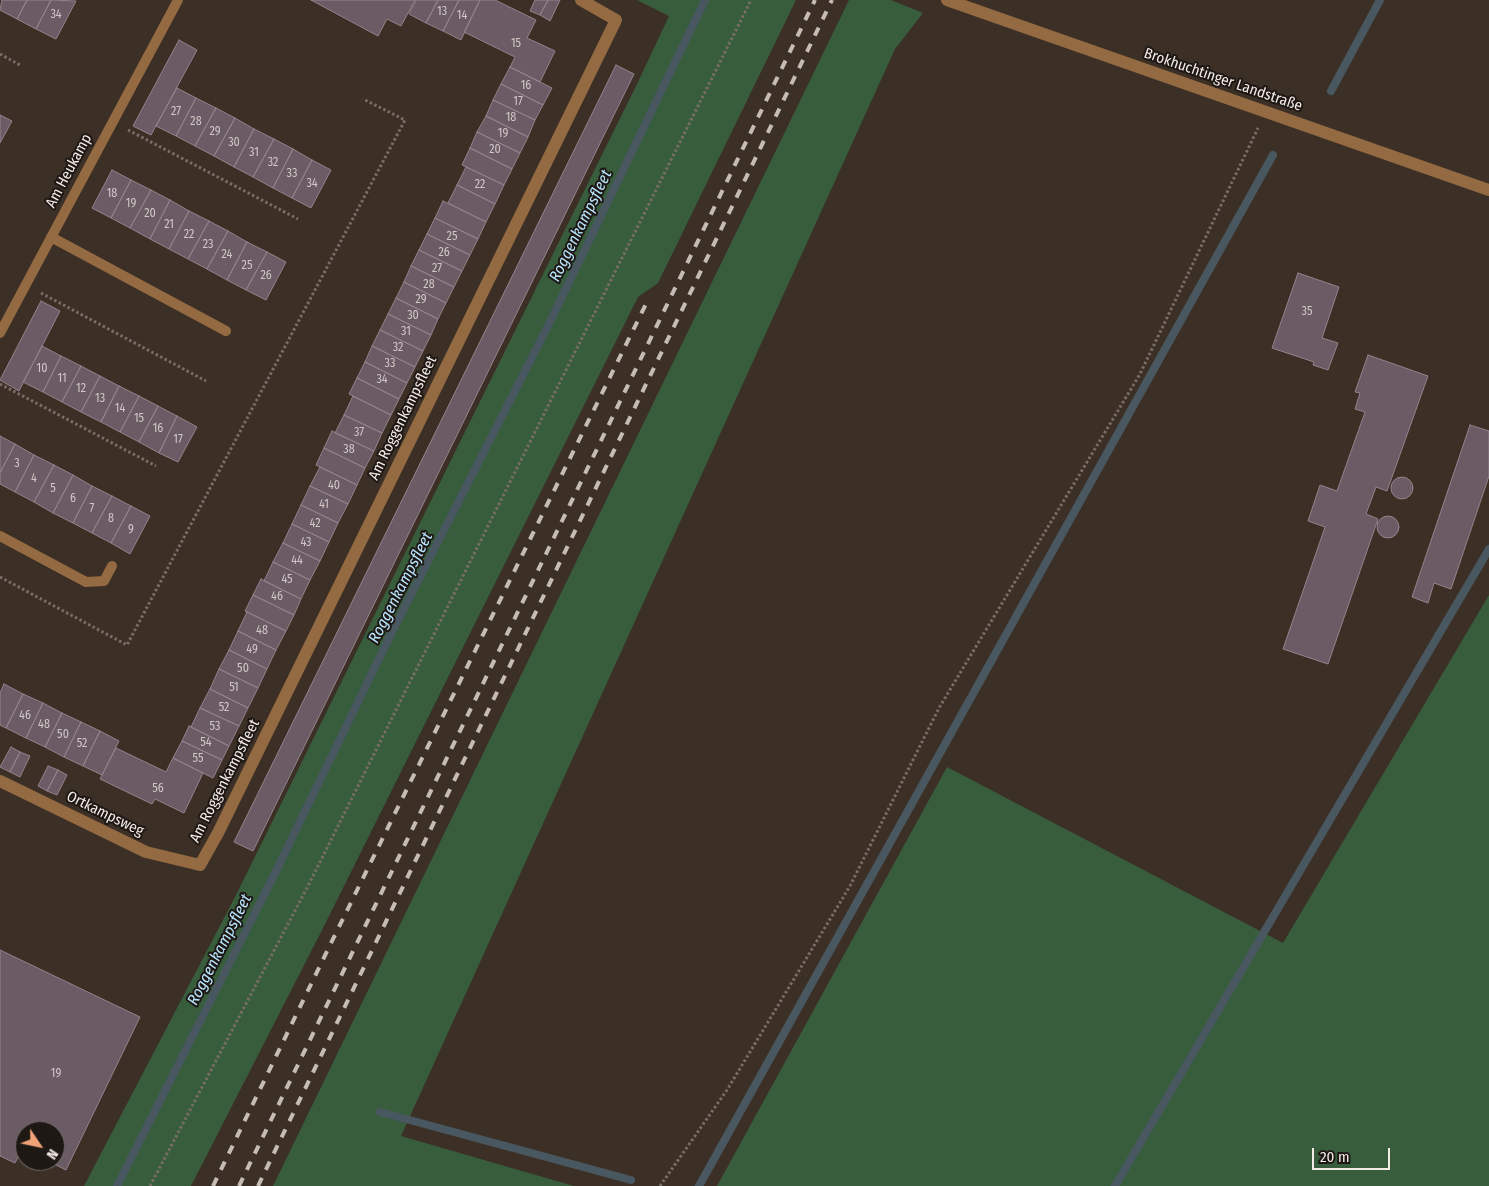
<!DOCTYPE html>
<html>
<head>
<meta charset="utf-8">
<style>
  body { margin:0 }
  #map { position:relative; width:1489px; height:1186px; overflow:hidden; background:#3c2f26; font-family:"Fira Sans Condensed",sans-serif }
  canvas { display:block }
  .north { position:absolute; left:15px; top:1121px; width:50px; height:50px; box-sizing:border-box; background:#1e1815; border:1px solid #746c69; border-radius:50%; rotate:124deg; font-size:14px; font-weight:700; line-height:20px; text-align:center; color:#f4ebe6 }
  .north::after { content:''; display:block; margin:auto; width:18px; height:22px; background:#efa377; clip-path:polygon(50% 0,100% 100%,50% 72%,0 100%) }
  .scale { position:absolute; left:1312px; top:1148px; width:78px; height:22px; box-sizing:border-box; border:2px solid #f4ebe6; border-top:0; padding-left:6px; font-size:15px; line-height:18px; white-space:nowrap; color:#f4ebe6; -webkit-text-stroke:4px #1e1815; paint-order:stroke }
</style>
</head>
<body>
<div id="map">
<canvas width="1489" height="1186"></canvas>
<div class="north">N</div>
<div class="scale">20 m</div>
</div>
<script>
const g = document.querySelector('canvas').getContext('2d');
g.lineJoin = 'round';
function fill(path, color) {
  g.fillStyle = color;
  g.fill(path, 'evenodd');
}
function toPath(rows) {
  const path = new Path2D();
  for (const r of rows) {
    if (r.length === 3) {
      path.moveTo(r[0] + r[2], r[1]);
      path.arc(r[0], r[1], r[2], 0, 2 * Math.PI);
      continue;
    }
    path.moveTo(r[0], r[1]);
    for (let i = 2; i < r.length; i += 2) path.lineTo(r[i], r[i + 1]);
  }
  return path;
}
function stroke(path, color, width, dash) {
  g.strokeStyle = color;
  g.lineWidth = width;
  g.lineCap = dash ? 'butt' : 'round';
  g.setLineDash(dash || []);
  g.stroke(path);
}
function label(font, color, halo, rows, align = 'center') {
  g.font = font + ' "Fira Sans Condensed",sans-serif';
  g.lineWidth = 4;
  g.setLineDash([]);
  g.textBaseline = 'middle';
  g.strokeStyle = halo;
  g.fillStyle = color;
  for (const [text, x, y, turn = 0] of rows) {
    g.save();
    g.translate(x, y);
    g.rotate((+turn || 0) * Math.PI / 180);
    g.textAlign = isNaN(turn) ? turn : align;
    if (halo) g.strokeText(text, 0, 0);
    g.fillText(text, 0, 0);
    g.restore();
  }
}
fill(toPath([
  [637,0,796,0,658,283,638,297,320,934,191,1186,84,1186,236,895,638,82,669,16],
  [849,0,891,0,923,13,895,49,401,1136,574,1186,273,1186],
  [1489,595,1489,1186,717,1186,947,767,1283,943]
]), '#385d3c');
stroke(toPath([
  [1331,91,1380,0],
  [380,1112,631,1180],
  [117,1186,275,873,392,632,547,328,705,0],
  [699,1186,1273,155],
  [1115,1186,1489,549]
]), '#495860', 8);
const building = toPath([
  [2,0,27,0,17,19,0,10,2,0],
  [27,0,51,0,36,29,17,19,27,0],
  [51,0,76,1,56,39,36,29,51,0],
  [311,0,415,0,401,26,387,19,378,36,311,0],
  [416,0,438,0,426,23,409,14,416,0],
  [438,0,459,0,443,31,426,23,438,0],
  [459,0,480,0,461,40,443,31,459,0],
  [480,0,495,0,536,20,527,38,555,51,540,82,510,67,515,57,464,32,480,0],
  [535,0,548,0,540,15,530,11,535,0],
  [548,0,560,0,550,21,540,15,548,0],
  [179,40,197,50,151,135,133,126,179,40],
  [616,65,634,74,253,851,234,842,616,65],
  [510,67,552,88,543,105,501,84,510,67],
  [501,84,543,105,535,120,493,100,501,84],
  [177,88,196,98,176,136,156,126,177,88],
  [196,98,216,108,195,146,176,136,196,98],
  [493,100,535,120,528,137,486,116,493,100],
  [216,108,235,118,214,156,195,146,216,108],
  [0,115,12,121,0,143,0,115],
  [486,116,528,137,520,153,477,132,486,116],
  [235,118,254,129,234,167,214,156,235,118],
  [254,129,274,139,253,177,234,167,254,129],
  [477,132,520,153,512,169,470,148,477,132],
  [274,139,293,149,273,188,253,177,274,139],
  [470,148,512,169,504,185,462,165,470,148],
  [293,149,312,160,292,198,273,188,293,149],
  [312,160,331,170,311,208,292,198,312,160],
  [466,167,504,185,495,204,457,185,466,167],
  [112,170,131,180,111,218,92,208,112,170],
  [131,180,151,190,130,228,111,218,131,180],
  [457,185,495,204,486,222,448,203,457,185],
  [151,190,170,200,150,239,130,228,151,190],
  [170,200,189,211,169,249,150,239,170,200],
  [443,201,486,222,478,239,435,218,443,201],
  [189,211,209,221,188,259,169,249,189,211],
  [435,218,478,239,470,255,427,234,435,218],
  [209,221,228,231,207,269,188,259,209,221],
  [228,231,247,242,227,280,207,269,228,231],
  [427,234,470,255,462,271,419,250,427,234],
  [247,242,267,252,246,290,227,280,247,242],
  [419,250,462,271,454,287,411,266,419,250],
  [267,252,286,262,266,300,246,290,267,252],
  [411,266,454,287,446,303,404,282,411,266],
  [1298,273,1339,287,1322,338,1338,343,1328,370,1313,365,1314,362,1272,348,1298,273],
  [404,282,446,303,438,319,396,298,404,282],
  [396,298,438,319,431,335,388,314,396,298],
  [41,301,60,311,19,391,0,380,41,301],
  [388,314,431,335,423,351,380,330,388,314],
  [380,330,423,351,415,367,372,346,380,330],
  [42,346,61,356,43,392,23,382,42,346],
  [372,346,415,367,407,383,365,362,372,346],
  [1368,355,1428,376,1387,491,1376,487,1366,514,1378,519,1328,664,1283,649,1325,527,1308,521,1320,485,1337,491,1365,412,1355,409,1360,393,1355,392,1368,355],
  [61,356,81,366,62,402,43,392,61,356],
  [365,362,407,383,399,399,357,378,365,362],
  [81,366,100,376,81,412,62,402,81,366],
  [100,376,119,386,101,422,81,412,100,376],
  [357,378,399,399,391,415,349,394,357,378],
  [119,386,139,396,120,432,101,422,119,386],
  [139,396,158,406,139,442,120,432,139,396],
  [353,396,391,415,382,433,344,415,353,396],
  [158,406,177,416,159,453,139,442,158,406],
  [344,415,382,433,374,451,335,433,344,415],
  [177,416,197,427,178,462,159,453,177,416],
  [1470,425,1489,431,1489,476,1451,589,1434,583,1428,603,1412,597,1470,425],
  [332,431,374,451,365,468,324,448,332,431],
  [0,436,15,444,0,473,0,436],
  [15,444,34,455,15,492,0,484,0,473,15,444],
  [324,448,365,468,357,485,316,465,324,448],
  [34,455,54,465,34,502,15,492,34,455],
  [54,465,73,475,53,513,34,502,54,465],
  [320,467,357,485,348,504,310,486,320,467],
  [73,475,92,486,73,523,53,513,73,475],
  [1402,488,11],
  [92,486,112,496,92,533,73,523,92,486],
  [310,486,348,504,338,523,301,505,310,486],
  [112,496,131,506,111,543,92,533,112,496],
  [301,505,338,523,329,542,292,524,301,505],
  [131,506,150,516,130,554,111,543,131,506],
  [1388,527,11],
  [292,524,329,542,320,561,283,543,292,524],
  [283,543,320,561,310,580,273,562,283,543],
  [273,562,310,580,301,599,264,581,273,562],
  [261,579,301,599,294,615,253,595,261,579],
  [253,595,294,615,286,631,245,611,253,595],
  [247,612,286,631,276,650,238,631,247,612],
  [238,631,276,650,267,669,229,650,238,631],
  [229,650,267,669,258,688,219,669,229,650],
  [219,669,258,688,248,708,210,689,219,669],
  [4,684,23,694,6,728,0,725,0,693,4,684],
  [210,689,248,708,239,726,200,708,210,689],
  [23,694,43,703,26,738,6,728,23,694],
  [43,703,62,713,45,747,26,738,43,703],
  [200,708,239,726,229,746,191,727,200,708],
  [62,713,81,722,64,757,45,747,62,713],
  [81,722,100,731,83,766,64,757,81,722],
  [189,726,229,746,222,760,182,741,189,726],
  [100,731,119,741,102,775,83,766,100,731],
  [182,741,222,760,213,778,173,758,182,741],
  [11,747,20,752,10,772,0,767,11,747],
  [116,748,166,772,173,758,203,773,184,813,155,799,152,804,100,779,116,748],
  [20,752,30,756,20,777,10,772,20,752],
  [48,766,58,770,47,791,38,786,48,766],
  [58,770,67,775,57,795,47,791,58,770],
  [0,950,140,1017,66,1170,48,1161,55,1161,55,1131,25,1131,25,1150,22,1149,15,1163,0,1156,0,950]
]);
fill(building, '#6b5b64');
stroke(building, '#94838c', 1);
stroke(toPath([
  [0,54,20,65],
  [128,130,298,219],
  [41,293,206,381],
  [0,384,156,466],
  [0,577,127,645,405,120,363,99],
  [150,1186,308,886,751,0],
  [660,1186,727,1090,850,886,939,708,1140,374,1258,128]
]), '#796e66', 3, [2.5, 2.5]);
stroke(toPath([
  [51,237,226,331],
  [0,333,178,0],
  [0,536,86,582,104,581,112,566]
]), '#936a41', 10);
stroke(toPath([
  [947,0,1489,190],
  [0,781,146,852,200,865,218,833,616,20,581,0]
]), '#936a41', 12);
stroke(toPath([
  [213,1186,333,939,646,304],
  [239,1186,815,0],
  [258,1186,832,0]
]), '#c6bcb6', 4, [9, 9]);
label('12px', '#d2c7c6', null, [
  ["13",442,12],
  ["34",56,15],
  ["14",462,16],
  ["15",516,44],
  ["16",526,86],
  ["17",518,102],
  ["27",176,112],
  ["18",511,118],
  ["28",196,122],
  ["29",215,132],
  ["19",503,134],
  ["30",234,143],
  ["20",495,150],
  ["31",254,153],
  ["32",273,163],
  ["33",292,174],
  ["34",312,184],
  ["22",480,185],
  ["18",112,194],
  ["19",131,204],
  ["20",150,214],
  ["21",169,225],
  ["22",189,235],
  ["25",452,237],
  ["23",208,245],
  ["26",444,253],
  ["24",227,255],
  ["25",247,266],
  ["27",437,269],
  ["26",266,276],
  ["28",429,285],
  ["29",421,300],
  ["35",1307,312],
  ["30",413,316],
  ["31",406,332],
  ["32",398,348],
  ["33",390,364],
  ["10",42,369],
  ["11",62,379],
  ["34",382,380],
  ["12",81,389],
  ["13",100,399],
  ["14",120,409],
  ["15",139,419],
  ["16",158,429],
  ["37",359,433],
  ["17",178,440],
  ["38",349,450],
  ["3",17,464],
  ["4",34,479],
  ["40",334,486],
  ["5",53,489],
  ["6",73,499],
  ["41",324,505],
  ["7",92,509],
  ["8",111,519],
  ["42",315,524],
  ["9",131,530],
  ["43",306,543],
  ["44",297,561],
  ["45",287,580],
  ["46",277,597],
  ["48",262,631],
  ["49",252,650],
  ["50",243,669],
  ["51",234,688],
  ["52",224,708],
  ["46",25,716],
  ["48",44,725],
  ["53",215,727],
  ["50",63,735],
  ["54",206,743],
  ["52",82,744],
  ["55",198,759],
  ["56",158,789],
  ["19",56,1074]
]);
label('15px', '#f4ebe6', '#1e1815', [
  ["Brokhuchtinger Landstraße",1223,80,19],
  ["Am Heukamp",69,171,-62],
  ["Am Roggenkampsfleet",403,418,-64],
  ["Am Roggenkampsfleet",225,781,-63],
  ["Ortkampsweg",105,814,26]
]);
label('italic 16px', '#b9e6fe', '#1e1815', [
  ["Roggenkampsfleet",581,226,-64],
  ["Roggenkampsfleet",401,588,-63],
  ["Roggenkampsfleet",220,950,-63]
]);
</script>
</body>
</html>
